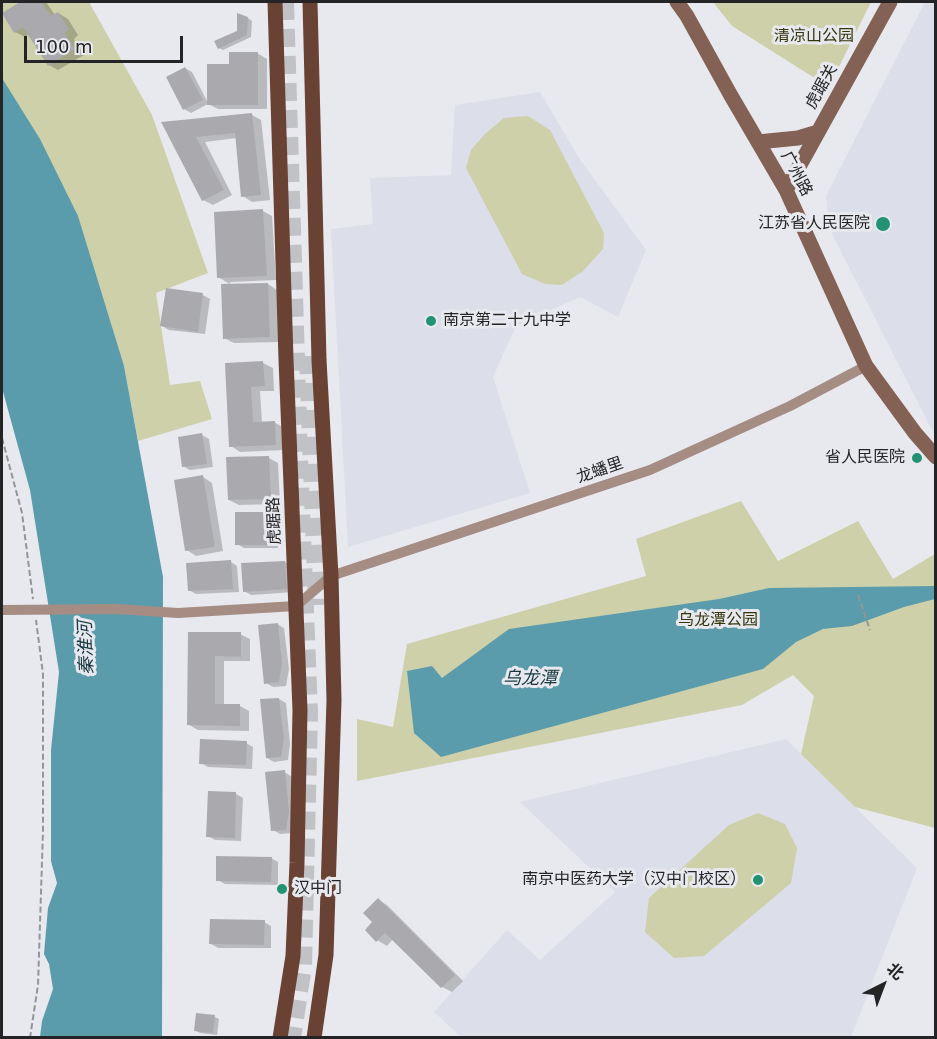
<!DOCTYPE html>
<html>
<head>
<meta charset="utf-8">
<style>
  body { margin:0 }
  #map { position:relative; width:937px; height:1039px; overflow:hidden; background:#e8e9ee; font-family:"DejaVu Sans","Noto Sans SC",sans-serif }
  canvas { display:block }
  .frame { position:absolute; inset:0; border:3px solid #242426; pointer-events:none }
  .north { position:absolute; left:853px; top:955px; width:60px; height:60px; -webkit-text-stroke:4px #e8e9ee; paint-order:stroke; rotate:42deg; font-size:16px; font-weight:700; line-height:24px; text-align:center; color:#242426 }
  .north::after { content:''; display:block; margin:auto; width:21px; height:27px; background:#242426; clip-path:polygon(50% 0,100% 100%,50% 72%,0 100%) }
  .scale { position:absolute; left:24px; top:36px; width:159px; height:27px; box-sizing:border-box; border:3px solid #242426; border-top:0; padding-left:8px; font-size:18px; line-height:21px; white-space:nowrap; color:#242426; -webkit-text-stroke:4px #e8e9ee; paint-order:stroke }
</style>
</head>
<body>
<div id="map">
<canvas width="937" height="1039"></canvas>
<div class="frame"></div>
<div class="north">北</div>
<div class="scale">100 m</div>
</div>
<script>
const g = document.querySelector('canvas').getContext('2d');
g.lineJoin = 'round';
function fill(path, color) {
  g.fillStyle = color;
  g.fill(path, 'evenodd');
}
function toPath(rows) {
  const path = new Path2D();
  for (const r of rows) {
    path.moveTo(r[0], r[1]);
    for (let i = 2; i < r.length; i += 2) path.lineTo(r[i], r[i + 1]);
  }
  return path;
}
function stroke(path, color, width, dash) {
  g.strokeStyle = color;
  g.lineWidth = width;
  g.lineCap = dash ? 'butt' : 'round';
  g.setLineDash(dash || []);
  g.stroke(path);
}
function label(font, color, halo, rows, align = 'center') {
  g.font = font + ' "DejaVu Sans","Noto Sans SC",sans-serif';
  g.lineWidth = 6;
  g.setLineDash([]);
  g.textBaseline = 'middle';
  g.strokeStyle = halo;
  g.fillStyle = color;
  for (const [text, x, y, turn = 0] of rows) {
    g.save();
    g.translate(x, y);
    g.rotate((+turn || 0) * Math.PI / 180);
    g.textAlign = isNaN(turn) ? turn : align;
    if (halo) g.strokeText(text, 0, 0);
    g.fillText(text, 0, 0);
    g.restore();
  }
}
fill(toPath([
  [925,2,936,2,935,433,931,428,832,234,828,215,826,196],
  [540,92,579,158,646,250,618,317,580,297,516,326,493,377,530,493,348,547,331,229,373,224,370,178,451,175,455,105],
  [786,739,917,868,851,1037,461,1037,434,1012,507,930,540,960,615,892,520,802]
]), '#dcdeea');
fill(toPath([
  [2,2,89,2,152,115,208,273,156,293,170,385,200,381,212,419,138,441,124,366,2,164],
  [713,2,871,2,829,87,732,26],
  [528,116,550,130,604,233,603,249,583,271,562,285,545,284,522,274,466,168,471,150,485,134,504,118],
  [741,501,778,561,858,521,893,579,935,554,935,828,855,807,801,754,814,696,793,675,742,705,357,781,357,719,393,727,407,644,646,576,636,539],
  [758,813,785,824,797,848,791,883,704,956,674,958,645,932,649,898,729,825]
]), '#ced0a9');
fill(toPath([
  [2,78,40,139,78,216,124,366,163,577,162,1037,40,1037,42,1021,53,989,49,964,44,954,48,908,57,883,51,861,51,750,59,672,30,490,2,388],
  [935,586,935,599,904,607,852,626,823,629,796,642,763,669,441,757,414,733,407,671,432,666,442,678,509,629,719,599,769,588]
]), '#5b9cac');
fill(toPath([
  [23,2,46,2,55,15,58,13,68,19,78,35,74,39,84,55,58,70,49,65,29,34,25,37,15,32,4,14],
  [248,18,252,21,251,37,223,50,219,48,239,32],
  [257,53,267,59,267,109,218,109,208,104,191,113,184,109,185,68,192,72,208,103,231,66],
  [252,115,261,120,270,200,252,202,243,196,237,138,205,142,232,195,213,205,203,200,164,123],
  [263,211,272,216,276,280,230,282,230,284,218,277],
  [268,284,277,290,279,342,234,343,224,338],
  [203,295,210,299,205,334,169,330,162,326],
  [263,363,273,368,274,391,260,391,262,423,274,422,284,428,285,450,240,452,231,446,227,364],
  [202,435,209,439,213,467,190,470,183,466],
  [269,458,278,463,280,504,239,505,229,500],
  [203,477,212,483,223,551,196,556,187,550],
  [271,514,278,518,278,548,244,548,237,544],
  [231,562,237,566,239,592,196,594,189,590],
  [285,562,292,566,294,592,251,595,244,591],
  [277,624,284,628,289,669,286,686,273,687,266,683],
  [190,633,240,634,250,639,250,661,224,661,224,705,240,706,249,711,249,731,198,730,189,725],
  [279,699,286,703,290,744,288,760,274,762,267,758],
  [246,743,253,747,252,769,208,767,201,763],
  [284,772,291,776,293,833,280,834,273,830],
  [236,794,243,798,241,841,215,840,208,836],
  [271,858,278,862,278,885,225,884,218,880],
  [378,900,387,905,463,981,452,992,442,987,393,939,387,946,377,940,375,922],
  [264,922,271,926,271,948,218,948,211,944],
  [215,1017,219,1019,217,1035,200,1033,196,1031]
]), '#0003');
fill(toPath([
  [20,2,41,2,51,16,58,12,69,29,65,33,75,49,48,66,23,27,14,33,2,13],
  [237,13,248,17,247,35,218,49,214,41,237,31],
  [229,52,258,52,258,105,207,105,207,64,229,64],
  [185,67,203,100,183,110,166,77],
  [252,113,261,195,241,197,235,133,196,137,224,190,202,201,161,122],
  [263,209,267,276,217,278,214,212],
  [268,283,270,337,223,339,221,284],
  [166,288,203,293,198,332,160,326],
  [263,361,265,386,251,387,253,422,275,421,276,445,229,447,225,363],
  [202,433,207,464,182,467,178,437],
  [269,456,271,499,228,500,226,457],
  [203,475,215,547,185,551,174,480],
  [235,512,271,512,272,545,235,545],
  [231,560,233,589,188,591,186,563],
  [285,561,287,589,243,592,241,563],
  [278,623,282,664,279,682,264,684,258,625],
  [188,632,241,632,241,657,215,656,215,704,240,704,240,726,187,725],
  [279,698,284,739,281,757,266,758,260,699],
  [200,739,247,741,246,765,199,764],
  [285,770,289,812,286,830,271,831,265,772],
  [208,791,236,792,235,838,206,837],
  [216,856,272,857,271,882,216,881],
  [378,898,455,975,441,988,385,933,376,942,365,930,372,922,363,913],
  [210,919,265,920,264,945,209,944],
  [196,1013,215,1015,213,1033,194,1031]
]), '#aaa9ae');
stroke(toPath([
  [285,2,299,457,309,713,303,966,292,1038],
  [308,356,317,605]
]), '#c1c2c6', 18, [18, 9]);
stroke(toPath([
  [2,438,22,513,33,599],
  [858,595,870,630],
  [30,1038,38,985,43,831,43,674,36,620]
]), '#949598', 2, [6, 3]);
stroke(toPath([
  [178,613,296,606,331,576,650,470,790,406,866,366]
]), '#a58d84', 10);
stroke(toPath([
  [677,2,687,16,730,94,786,190,866,366,915,433,936,457],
  [758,142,798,138,818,132],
  [786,190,890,2]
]), '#836154', 15);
stroke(toPath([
  [275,2,286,359,300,710,297,863,293,956,280,1038],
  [310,2,319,360,331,576,334,700,326,955,314,1038]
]), '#694233', 15);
stroke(toPath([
  [2,610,117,609,178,613]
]), '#a58d84', 10);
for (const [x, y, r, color] of [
  [883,224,8,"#219273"],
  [431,321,6,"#219273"],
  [917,458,6,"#219273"],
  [758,880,6,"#219273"],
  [282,889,6,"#219273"]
]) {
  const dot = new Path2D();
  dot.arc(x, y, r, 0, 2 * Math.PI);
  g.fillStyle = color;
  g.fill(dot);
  stroke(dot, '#e8e9ee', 2);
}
label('16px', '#33340a', '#e8e9ee', [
  ["清凉山公园",814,37],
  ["乌龙潭公园",718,621]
]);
label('16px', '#242426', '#e8e9ee', [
  ["虎踞关",822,87,-61],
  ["广州路",796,174,62],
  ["龙蟠里",600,471,-19],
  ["虎踞路",275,521,-92]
]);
label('16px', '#242426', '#e8e9ee', [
  ["江苏省人民医院",870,224],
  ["南京第二十九中学",443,321,"left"],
  ["省人民医院",905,458],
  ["南京中医药大学（汉中门校区）",746,880],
  ["汉中门",294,889,"left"]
], 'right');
label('italic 18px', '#16373e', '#e8e9ee', [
  ["秦淮河",87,648,-92],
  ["乌龙潭",530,679]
]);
</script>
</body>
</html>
